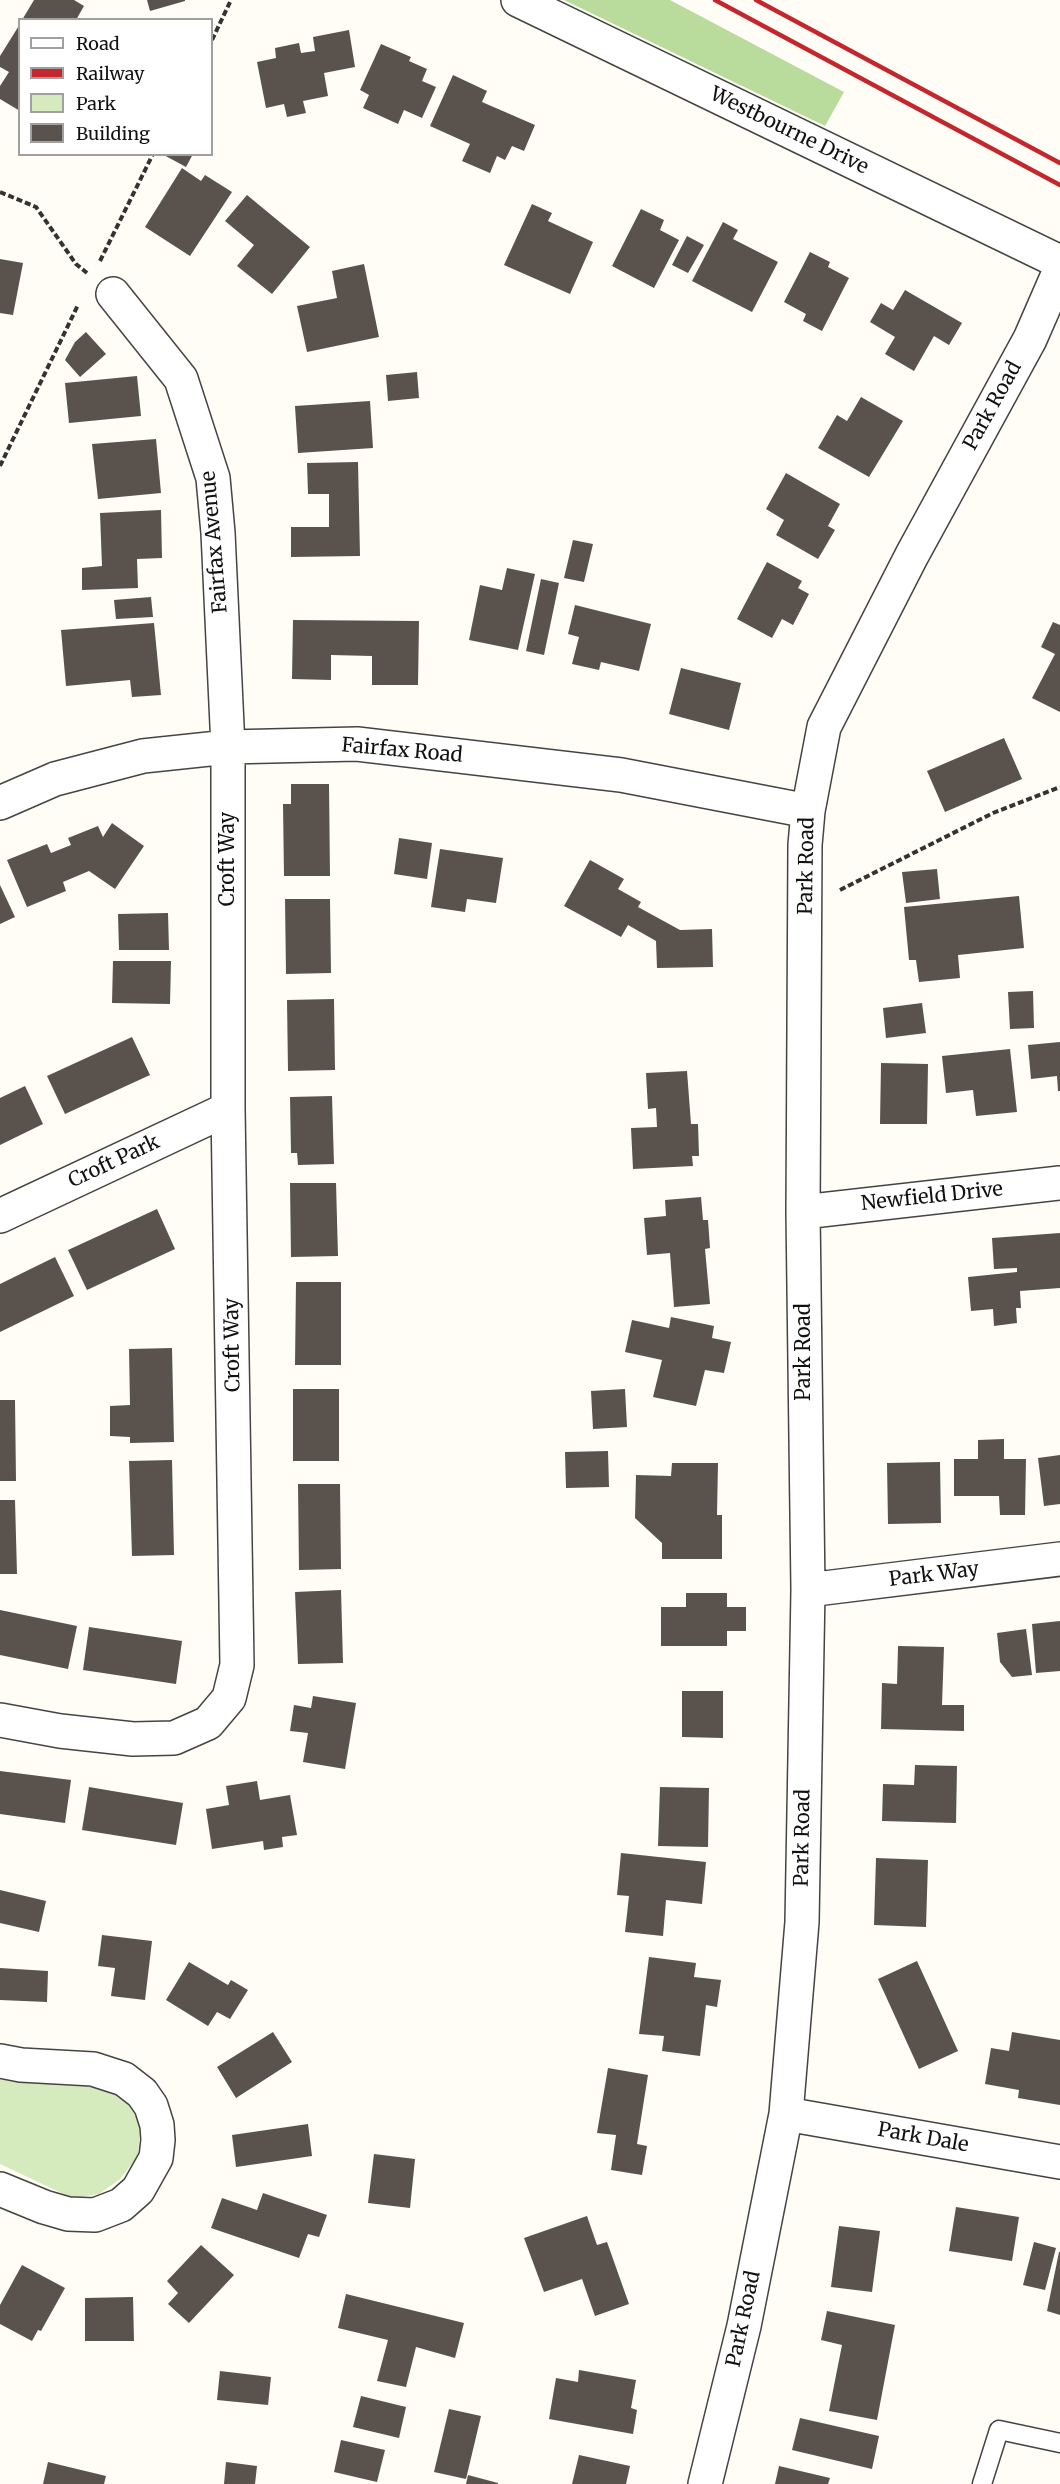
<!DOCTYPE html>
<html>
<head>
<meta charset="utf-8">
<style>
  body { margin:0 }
  #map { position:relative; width:1060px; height:2484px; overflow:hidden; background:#fffdf5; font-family:Merriweather,serif }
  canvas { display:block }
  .legend { position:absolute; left:18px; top:18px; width:195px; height:138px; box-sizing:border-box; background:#fff; border:2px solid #a0a0a0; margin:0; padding:8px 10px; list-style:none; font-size:18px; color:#111 }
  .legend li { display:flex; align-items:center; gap:12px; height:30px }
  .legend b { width:30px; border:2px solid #a0a0a0 }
</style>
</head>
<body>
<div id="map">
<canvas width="1060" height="2484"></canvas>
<ul class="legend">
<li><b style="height:8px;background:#fff"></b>Road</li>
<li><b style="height:8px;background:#c4262e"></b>Railway</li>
<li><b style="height:16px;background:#d5ebbd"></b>Park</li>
<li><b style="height:16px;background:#5a524d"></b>Building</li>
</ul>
</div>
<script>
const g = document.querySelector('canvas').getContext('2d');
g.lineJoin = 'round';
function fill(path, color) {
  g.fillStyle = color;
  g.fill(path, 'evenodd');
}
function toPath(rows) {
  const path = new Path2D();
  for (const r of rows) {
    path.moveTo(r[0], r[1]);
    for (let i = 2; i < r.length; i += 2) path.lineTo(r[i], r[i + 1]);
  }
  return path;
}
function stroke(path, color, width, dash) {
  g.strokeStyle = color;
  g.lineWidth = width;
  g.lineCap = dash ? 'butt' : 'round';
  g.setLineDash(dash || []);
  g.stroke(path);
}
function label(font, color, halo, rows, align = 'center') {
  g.font = font + ' Merriweather,serif';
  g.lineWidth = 6;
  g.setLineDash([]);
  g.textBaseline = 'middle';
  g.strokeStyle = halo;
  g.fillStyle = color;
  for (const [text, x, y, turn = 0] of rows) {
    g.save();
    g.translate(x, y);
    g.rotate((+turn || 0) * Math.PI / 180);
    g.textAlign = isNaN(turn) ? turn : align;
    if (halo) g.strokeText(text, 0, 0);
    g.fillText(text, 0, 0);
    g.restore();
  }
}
fill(toPath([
  [25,2077,111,2087,128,2100,140,2126,138,2156,120,2179,99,2194,72,2198,0,2164,0,2078]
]), '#d5ebbd');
fill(toPath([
  [564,0,670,0,844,92,825,126]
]), '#b9dc9c');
fill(toPath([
  [34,0,74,0,84,6,76,20,22,20],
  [147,0,185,0,185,1,150,11],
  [20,24,20,111,0,99,0,86,9,72,0,67,0,56],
  [349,30,355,67,324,73,328,96,303,101,306,113,287,117,284,104,266,108,257,62,276,58,275,48,299,43,301,53,315,51,313,37],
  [381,44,411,57,409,61,427,69,422,81,436,87,422,118,404,110,398,124,363,108,369,95,360,90],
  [453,75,487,91,482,102,535,125,524,151,512,146,505,160,497,156,490,173,462,161,470,144,430,126],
  [162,154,193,154,186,167],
  [182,168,201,181,205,175,232,192,190,256,145,227],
  [247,195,310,247,272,294,237,266,254,245,225,221],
  [532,204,552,213,548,221,593,242,570,294,504,265],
  [641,209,664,220,660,230,679,240,654,288,612,266],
  [723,222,738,230,733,239,778,262,752,312,692,281],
  [687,236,704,245,688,273,672,265],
  [810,252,830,262,828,267,849,278,822,331,803,321,806,314,784,302],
  [0,259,23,263,13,315,0,313],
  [364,264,379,337,307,352,297,306,337,298,332,271],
  [905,290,962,323,949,345,934,336,914,371,885,354,895,337,870,322,881,303,893,310],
  [86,332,106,354,80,377,65,360,75,342],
  [417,372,419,398,388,401,386,375],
  [137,376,141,416,69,423,65,383],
  [861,397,903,421,869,477,818,448,837,415,847,421],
  [370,401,373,448,298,453,295,406],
  [156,439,161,493,98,499,92,444],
  [358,462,360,556,291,557,291,527,329,527,329,494,308,494,307,463],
  [786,473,840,504,828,526,835,530,818,559,776,535,784,520,766,509],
  [161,510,162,558,137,559,138,588,82,590,82,568,102,566,100,513],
  [573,540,593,544,584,582,564,578],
  [767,562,802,581,798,588,809,594,793,625,782,619,772,638,737,619],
  [507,568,535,574,518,650,469,640,480,585,502,590],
  [541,579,559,583,544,655,526,651],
  [151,597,153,617,116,619,114,600],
  [575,605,651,624,639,671,601,662,599,670,572,664,579,637,568,634],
  [293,620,419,621,418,685,372,685,372,656,331,655,331,680,292,679],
  [1053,622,1060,625,1060,712,1032,698,1055,654,1041,647],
  [154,623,161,695,132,697,130,680,66,686,61,630],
  [681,668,741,683,729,730,669,714],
  [1004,738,1022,779,945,812,927,771],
  [291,784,329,784,330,876,284,876,283,804,291,804],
  [112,823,144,846,115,889,89,871,63,882,66,891,27,907,7,860,47,844,51,853,71,845,68,838,98,826,103,837],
  [399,838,432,843,427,879,394,874],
  [440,849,503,858,496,903,467,899,465,912,431,907],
  [590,860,624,879,618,889,641,902,638,907,680,930,712,929,713,967,657,968,656,941,628,925,621,937,564,906],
  [937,869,940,899,906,903,902,872],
  [0,885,15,917,0,924],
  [1019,896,1024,948,958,955,960,978,919,982,916,960,909,960,904,907],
  [285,899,330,899,331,973,286,974],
  [168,913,169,950,119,950,118,914],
  [113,961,171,961,170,1004,112,1003],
  [1033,991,1034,1028,1010,1029,1008,992],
  [334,999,335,1070,288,1071,287,1000],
  [922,1003,926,1033,886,1038,883,1008],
  [132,1037,150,1075,65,1114,47,1076],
  [1060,1042,1060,1091,1058,1091,1057,1076,1031,1079,1028,1045],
  [1010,1049,1017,1112,976,1116,973,1090,946,1093,942,1056],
  [881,1063,928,1064,927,1124,880,1124],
  [687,1071,691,1124,698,1124,699,1156,692,1156,693,1166,633,1169,631,1128,657,1127,656,1108,648,1109,646,1073],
  [25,1086,43,1124,0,1145,0,1098],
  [332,1096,334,1164,298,1165,297,1153,291,1153,290,1097],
  [290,1183,336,1183,338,1256,291,1257],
  [701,1197,703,1220,708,1220,710,1248,705,1249,710,1304,674,1307,670,1253,647,1255,644,1218,666,1216,665,1200],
  [157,1209,175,1249,87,1290,68,1250],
  [1060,1233,1060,1288,1020,1291,1021,1308,1016,1308,1017,1323,994,1326,993,1309,971,1311,968,1277,1017,1272,1017,1268,994,1269,992,1238],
  [55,1257,74,1296,0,1332,0,1284],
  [296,1282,341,1282,341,1365,295,1365],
  [671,1317,714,1326,712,1338,731,1342,724,1373,705,1370,696,1406,653,1397,662,1360,625,1352,632,1320,669,1328],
  [172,1348,174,1442,130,1443,130,1437,110,1436,110,1406,130,1405,129,1349],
  [293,1389,339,1389,339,1461,293,1461],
  [625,1389,627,1427,593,1429,591,1391],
  [0,1400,15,1400,16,1481,0,1481],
  [1004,1439,1004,1459,1026,1459,1025,1515,1000,1515,999,1496,954,1496,954,1459,978,1459,978,1440],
  [608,1451,609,1487,566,1488,565,1452],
  [1060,1455,1060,1504,1044,1506,1038,1458],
  [172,1460,174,1555,132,1556,129,1461],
  [940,1462,941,1523,888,1524,887,1463],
  [672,1463,718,1463,717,1515,722,1515,722,1559,662,1559,662,1543,635,1518,636,1475,671,1476],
  [298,1484,340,1484,341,1569,299,1570],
  [0,1500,15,1500,17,1574,0,1574],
  [341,1590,343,1663,298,1664,295,1592],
  [686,1593,727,1593,727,1607,746,1607,746,1631,727,1631,727,1646,661,1646,661,1607,686,1607],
  [0,1610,77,1626,68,1669,0,1655],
  [1060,1621,1060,1671,1036,1673,1032,1624],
  [89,1627,182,1641,176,1684,83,1670],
  [1026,1629,1032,1675,1012,1677,1000,1662,997,1633],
  [898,1646,944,1647,942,1705,964,1705,964,1731,881,1729,882,1683,897,1684],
  [682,1691,723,1691,723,1738,682,1737],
  [313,1696,356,1703,345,1769,303,1762,308,1733,290,1731,294,1705,311,1708],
  [915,1765,957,1766,956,1823,882,1821,883,1784,914,1785],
  [0,1771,71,1780,65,1823,0,1814],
  [257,1781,260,1800,290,1795,297,1835,282,1837,283,1847,264,1850,263,1841,212,1849,206,1809,229,1805,226,1786],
  [89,1787,183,1803,176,1845,82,1830],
  [660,1787,709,1788,708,1847,658,1846],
  [621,1853,706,1862,702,1904,666,1900,663,1936,625,1932,629,1896,617,1895],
  [876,1858,928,1860,926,1927,874,1925],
  [0,1890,46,1901,39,1932,0,1923],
  [102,1935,152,1941,145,2000,111,1996,115,1968,98,1966],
  [649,1957,696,1963,694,1977,721,1980,717,2007,706,2005,700,2056,662,2051,664,2036,639,2034],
  [917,1961,958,2051,919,2069,878,1979],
  [189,1962,228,1985,231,1980,248,1990,230,2019,217,2012,208,2026,166,2000],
  [0,1968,48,1971,47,2002,0,2000],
  [273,2032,292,2062,236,2098,217,2067],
  [1012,2032,1060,2040,1060,2105,1018,2098,1019,2090,985,2084,991,2048,1009,2051],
  [608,2068,648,2075,637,2144,647,2146,642,2175,611,2170,616,2135,597,2133],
  [308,2124,312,2156,236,2167,232,2135],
  [374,2154,415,2159,410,2208,368,2203],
  [263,2193,327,2215,319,2237,308,2234,299,2258,211,2228,222,2198,257,2210],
  [956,2207,1019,2217,1012,2261,949,2251],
  [587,2216,597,2245,607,2242,629,2304,595,2316,582,2279,544,2292,524,2238],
  [839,2226,880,2231,872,2292,831,2287],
  [1034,2242,1056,2248,1045,2290,1023,2285],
  [201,2245,234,2275,189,2323,168,2304,178,2293,167,2281],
  [1059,2252,1060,2252,1060,2315,1047,2311],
  [22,2265,65,2288,41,2331,38,2330,32,2341,0,2324,0,2305],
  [346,2294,464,2323,455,2358,416,2347,406,2387,377,2381,388,2340,338,2328],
  [133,2297,134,2341,85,2341,85,2298],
  [827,2311,895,2325,877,2420,829,2411,842,2345,821,2340],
  [579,2370,636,2380,631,2408,637,2410,633,2434,549,2419,556,2378,578,2382],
  [220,2371,271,2377,268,2405,217,2400],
  [361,2396,406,2407,399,2438,353,2427],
  [449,2409,481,2416,466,2479,434,2472],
  [800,2418,879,2436,872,2469,792,2450],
  [341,2440,385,2450,377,2482,334,2472],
  [579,2455,630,2466,626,2484,572,2484],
  [48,2462,106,2476,104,2484,43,2484],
  [226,2462,257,2466,255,2484,224,2484],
  [779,2466,830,2478,828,2484,775,2484],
  [468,2475,498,2483,498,2484,466,2484]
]), '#5a524d');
const service = toPath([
  [982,2484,999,2430,1060,2443]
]);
const minor = toPath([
  [518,0,1060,262],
  [0,803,55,779,143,756,228,747,357,744,621,775,808,811],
  [803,1212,1060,1183],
  [0,1216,228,1109],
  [808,1590,1060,1559],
  [0,1720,60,1731,133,1739,174,1738,208,1723,229,1698,237,1665,228,1109,228,747,218,533,213,478,181,379,113,294],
  [0,2061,21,2065,93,2069,124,2079,142,2093,151,2106,157,2125,158,2140,156,2158,138,2190,121,2205,95,2215,68,2214,44,2207,0,2189],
  [786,2114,1060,2162],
  [705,2484,744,2326,786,2114,802,1922,808,1590,803,1212,805,845,808,811,824,727,912,555,1030,339,1060,270]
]);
stroke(service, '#444', 21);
stroke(minor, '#444', 36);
stroke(toPath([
  [212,40,231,0],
  [0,192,36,207,76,264,87,273],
  [100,261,153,154],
  [0,466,78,305],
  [840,890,993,813,1060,787]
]), '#333', 4, [6, 3]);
stroke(service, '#fff', 18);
stroke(minor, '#fff', 33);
stroke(toPath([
  [715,0,1060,185],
  [756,0,1060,163]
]), '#c4262e', 4.5);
label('20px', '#111', '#fff', [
  ["Westbourne Drive",789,131,26],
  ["Park Road",993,406,-61],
  ["Fairfax Avenue",215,542,-95],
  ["Fairfax Road",402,751,5],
  ["Croft Way",228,859,-90],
  ["Park Road",807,866,-89],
  ["Croft Park",114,1162,-25],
  ["Newfield Drive",932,1197,-6],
  ["Croft Way",233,1345,-91],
  ["Park Road",804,1352,-90],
  ["Park Way",934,1575,-7],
  ["Park Road",803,1838,-89],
  ["Park Dale",923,2138,10],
  ["Park Road",744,2319,-78]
]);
</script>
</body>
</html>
